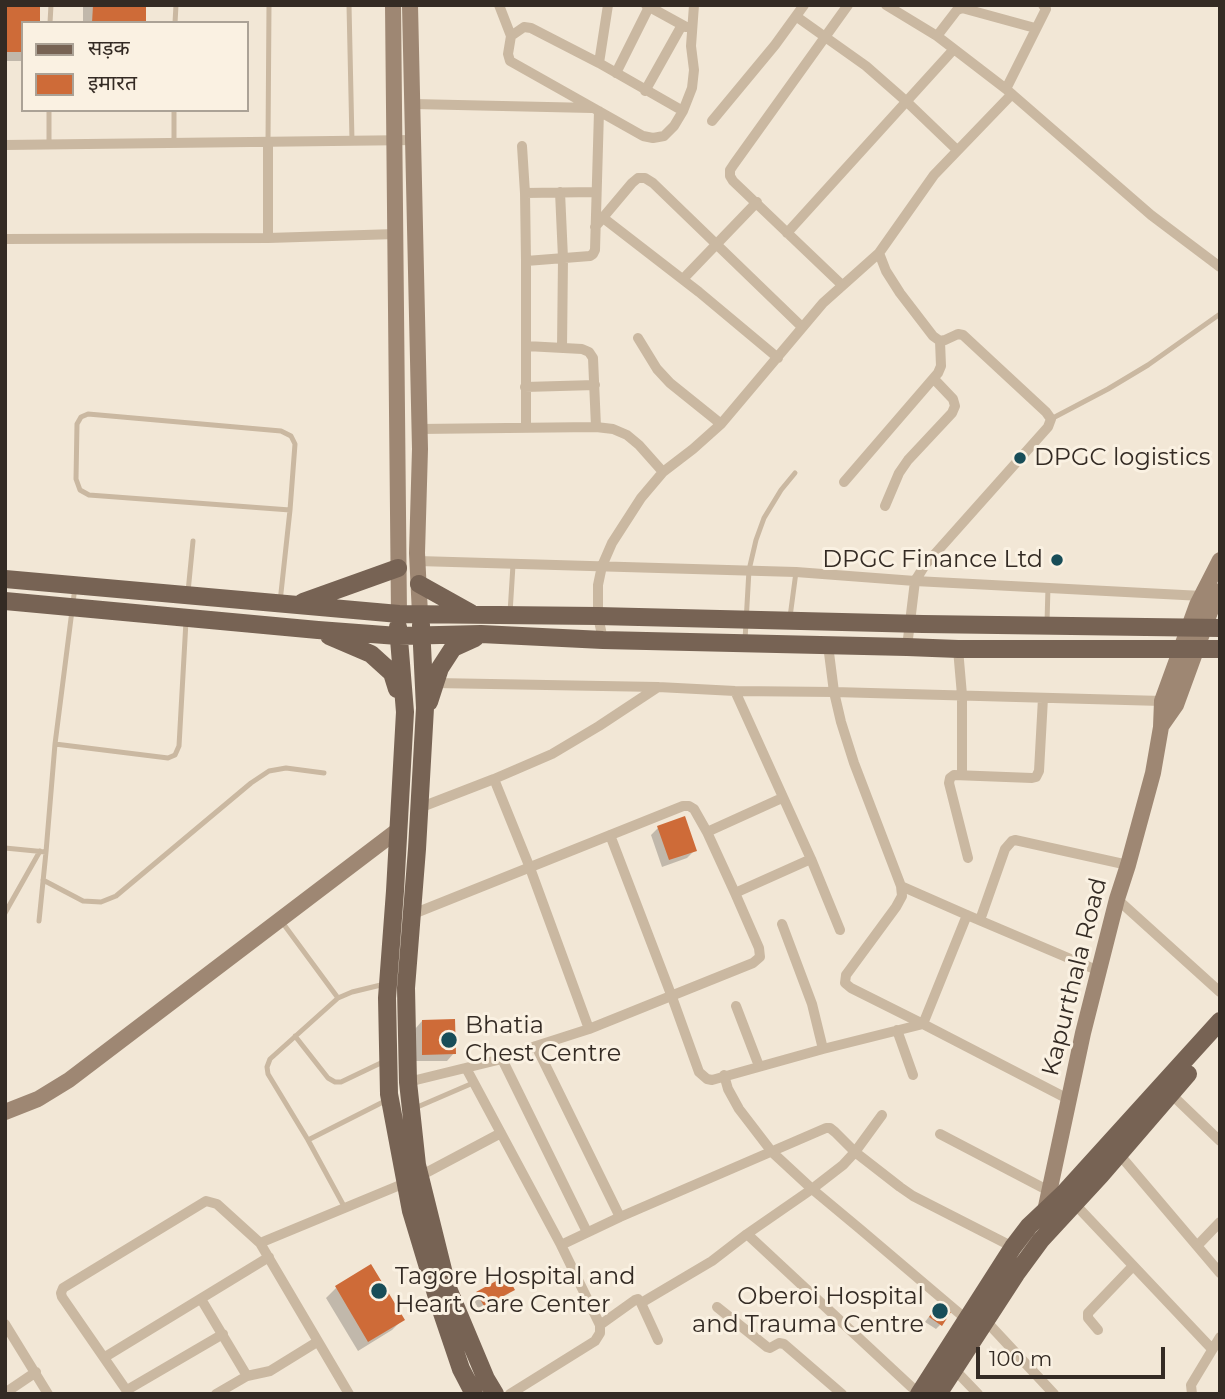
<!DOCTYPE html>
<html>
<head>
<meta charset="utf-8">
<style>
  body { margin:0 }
  #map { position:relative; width:1225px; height:1399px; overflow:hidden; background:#f2e7d6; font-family:Montserrat,"Noto Sans Devanagari",sans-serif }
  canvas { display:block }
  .frame { position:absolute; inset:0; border:7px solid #342b24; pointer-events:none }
  .legend { position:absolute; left:21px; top:21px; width:228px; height:91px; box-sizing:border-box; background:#faf1e2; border:2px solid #aba296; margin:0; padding:9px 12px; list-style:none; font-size:21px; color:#342b24 }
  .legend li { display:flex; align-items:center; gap:14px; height:35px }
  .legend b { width:35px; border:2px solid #aba296 }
  .scale { position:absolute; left:976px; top:1347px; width:189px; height:32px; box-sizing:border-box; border:4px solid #342b24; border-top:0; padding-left:9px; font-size:21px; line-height:24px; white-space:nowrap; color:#342b24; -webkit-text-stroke:5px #faf1e2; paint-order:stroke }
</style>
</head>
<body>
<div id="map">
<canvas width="1225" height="1399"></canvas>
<div class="frame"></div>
<ul class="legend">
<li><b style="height:9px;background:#776354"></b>सड़क</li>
<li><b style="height:19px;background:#ce6b38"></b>इमारत</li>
</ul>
<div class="scale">100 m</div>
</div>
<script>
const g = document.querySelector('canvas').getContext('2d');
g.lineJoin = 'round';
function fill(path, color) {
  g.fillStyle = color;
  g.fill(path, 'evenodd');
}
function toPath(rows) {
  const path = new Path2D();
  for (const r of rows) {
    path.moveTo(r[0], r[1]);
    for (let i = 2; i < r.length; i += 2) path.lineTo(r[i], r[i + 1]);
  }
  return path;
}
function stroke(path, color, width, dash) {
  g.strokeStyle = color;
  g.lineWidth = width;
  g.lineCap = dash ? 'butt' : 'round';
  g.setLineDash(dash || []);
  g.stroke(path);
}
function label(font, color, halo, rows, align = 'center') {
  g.font = font + ' Montserrat,sans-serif';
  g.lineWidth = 6;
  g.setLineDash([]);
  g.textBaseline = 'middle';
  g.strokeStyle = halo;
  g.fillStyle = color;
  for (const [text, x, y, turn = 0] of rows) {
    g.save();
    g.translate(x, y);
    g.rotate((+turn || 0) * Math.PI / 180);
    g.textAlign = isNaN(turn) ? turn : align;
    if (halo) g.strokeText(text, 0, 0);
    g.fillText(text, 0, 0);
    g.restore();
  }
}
fill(toPath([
  [5,5,23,23,23,61,5,61],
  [83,5,144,5,144,23,83,23],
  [658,828,695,850,687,858,662,867,651,835],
  [422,1021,454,1053,447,1061,416,1061,415,1029],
  [336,1288,402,1320,392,1330,358,1351,326,1298],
  [513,1289,508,1294,479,1310,473,1298,477,1293],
  [934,1310,940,1325,936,1329,925,1322]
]), '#0003');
fill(toPath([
  [5,5,40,5,40,23,23,23,23,52,5,52],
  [93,5,146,5,146,23,92,23],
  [685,816,697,851,669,860,657,826],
  [455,1019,456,1054,422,1055,422,1020],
  [371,1264,405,1320,368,1342,335,1286],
  [507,1275,515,1290,484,1306,476,1292],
  [938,1303,951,1312,942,1326,929,1317]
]), '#ce6b38');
stroke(toPath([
  [349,5,352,141],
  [50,23,51,5],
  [175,23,176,5],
  [174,142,174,110],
  [268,142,269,5],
  [49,145,49,110],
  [1051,419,1108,389,1148,365,1220,314],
  [188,592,193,541],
  [280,602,290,510,295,444,291,436,281,431,88,414,81,417,77,424,76,479,80,490,89,495,290,510],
  [510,613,513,565],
  [790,617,796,572],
  [1047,623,1048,587],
  [745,640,749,570,756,540,764,518,781,490,795,473],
  [55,744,168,758,175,755,179,746,186,621],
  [5,848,46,852,39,921],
  [46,852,55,744,75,587],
  [43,880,83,901,101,902,116,896,251,783,269,771,286,768,324,773],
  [5,913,40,851],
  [282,922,338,998],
  [295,1036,328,1078,335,1082,341,1082,385,1061],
  [415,1108,473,1083],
  [308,1140,387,1100],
  [345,1208,308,1140,268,1074,267,1067,270,1059,338,998,352,992,385,984]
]), '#cab8a1', 5);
stroke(toPath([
  [499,5,511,36,508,54,510,61,643,136,653,138,664,136,674,126,683,111,692,88,694,70,691,46,694,5],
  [646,5,686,27],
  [886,5,937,36,1006,89,1151,215,1220,267],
  [797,17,866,66,907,102,957,150],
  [511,36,524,27,531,28,599,63,683,111],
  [937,36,957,10,962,8,1035,28],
  [599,63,608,5],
  [616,73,649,7],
  [1006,89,1046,9,1043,5],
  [645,91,682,25],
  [413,104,592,108],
  [712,121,775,45,804,5],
  [268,142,268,238],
  [5,145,414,140],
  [522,146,525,193,526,261,526,428],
  [560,192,563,258,562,348],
  [525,193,596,192],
  [602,217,699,292,778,358],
  [595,227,632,183,638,178,645,178,653,183,802,327],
  [787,233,954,49],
  [5,239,268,238,396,234],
  [879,253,886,271,900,293,933,336,940,341,945,340,958,334,963,335,1046,412,1051,419,1048,427,925,565,915,581,907,647],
  [526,261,590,256,593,254,595,250,599,111],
  [683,279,757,202],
  [842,285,733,181,730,176,730,170,734,164,848,5],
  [638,338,657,369,670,383,721,424],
  [525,387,595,385],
  [596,427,613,429,627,435,639,445,663,472],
  [419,429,596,427,593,358,589,352,582,349,526,346],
  [844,482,938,373,941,366,940,341],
  [885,506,899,473,908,460,952,413,955,406,953,399,934,379],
  [418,561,796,572,915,581,1202,596],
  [603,640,598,616,598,585,602,566,612,543,641,498,663,472,693,449,721,424,823,303,879,253,934,175,1012,94],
  [828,645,834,692,841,722,854,763,901,886,902,896,896,907,846,975,845,983,851,988,923,1024,1068,1099],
  [958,649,962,695,962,775],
  [435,683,658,687,735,691,834,692,1162,701],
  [735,691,811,859,840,930],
  [494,779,530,868,589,1029],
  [419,808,494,779,552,754,599,726,658,687],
  [707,832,782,798],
  [610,835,672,997,699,1072,707,1079,712,1080,823,1049,923,1024,967,915],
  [968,858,949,783,950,778,954,775,1032,778,1036,777,1039,771,1043,698],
  [901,886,967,915,1099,971],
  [735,893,811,859],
  [1117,899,1220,992],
  [980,920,1005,849,1012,841,1015,840,1128,865],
  [782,924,812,1004,823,1049],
  [736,1006,759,1066],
  [897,1030,913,1075],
  [536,1046,620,1217],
  [502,1059,587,1232],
  [466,1068,561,1245,600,1325,600,1333,595,1341,510,1394],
  [724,1075,728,1089,739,1109,772,1152,812,1189,860,1229,966,1319],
  [408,1082,502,1059,536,1046,589,1029,753,963,760,957,759,948,735,893,707,832,694,809,689,806,683,806,413,914],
  [1171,1094,1220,1141],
  [940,1134,1049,1191],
  [1119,1154,1220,1273],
  [420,1176,501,1133],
  [1072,1201,1212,1349],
  [747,1234,919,1394],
  [260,1243,405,1183],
  [561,1245,620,1217,826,1128,830,1128,835,1132,855,1152,900,1187,913,1196,1013,1247],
  [1197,1246,1220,1222],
  [201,1299,247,1376],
  [641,1303,658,1340],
  [717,1307,767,1347,770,1348,779,1343,784,1344,842,1394],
  [986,1321,1054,1394],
  [5,1324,48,1394],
  [600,1325,635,1300,638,1299,641,1303,712,1261,747,1234,812,1189,843,1165,855,1152,882,1115],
  [1098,1330,1088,1318,1088,1313,1133,1266],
  [105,1357,269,1257],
  [954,1369,978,1394],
  [127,1390,223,1334],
  [5,1393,36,1372],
  [129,1394,62,1297,61,1293,63,1288,206,1201,217,1204,260,1243,349,1394],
  [216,1394,247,1376,270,1371,317,1342],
  [1192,1394,1191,1385,1220,1337]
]), '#cab8a1', 10);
stroke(toPath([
  [393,5,399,614],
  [410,5,420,449,417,553,420,614],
  [1162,725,1176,705,1210,612,1220,591],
  [5,1112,38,1099,69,1080,398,830],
  [1044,1216,1083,1033,1117,899,1128,865,1153,773,1161,727,1162,701,1197,605,1220,560]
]), '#9e8773', 16);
stroke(toPath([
  [5,579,399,614,598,616,923,624,1220,628],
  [419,584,471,613],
  [5,601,318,630,398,636,481,634,603,640,907,647,958,649,1220,649],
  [303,602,398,568],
  [421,625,425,708,417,849,406,988,408,1082,417,1165,447,1286,486,1379,495,1394],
  [398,627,405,712,395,891,387,998,389,1094,411,1211,439,1304,461,1369,474,1394],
  [329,636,371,654,392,673,397,689],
  [429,702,440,668,453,648,475,638],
  [919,1394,1013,1247,1029,1226,1064,1193,1220,1021],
  [938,1394,1016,1274,1041,1240,1101,1175,1188,1074]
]), '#776354', 18);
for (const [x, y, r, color] of [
  [1020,458,7,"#184d58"],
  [1057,560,7,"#184d58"],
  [449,1040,9,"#184d58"],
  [379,1291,9,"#184d58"],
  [940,1311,9,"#184d58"]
]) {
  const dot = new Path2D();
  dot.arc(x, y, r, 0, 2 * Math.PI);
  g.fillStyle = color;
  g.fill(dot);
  stroke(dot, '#faf1e2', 2.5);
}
label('24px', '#342b24', '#faf1e2', [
  ["DPGC logistics",1034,458],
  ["DPGC Finance Ltd",1043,560,"right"],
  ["Bhatia",465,1026],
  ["Chest Centre",465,1054],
  ["Tagore Hospital and",395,1277],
  ["Heart Care Center",395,1305],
  ["Oberoi Hospital",924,1297,"right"],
  ["and Trauma Centre",924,1325,"right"]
], 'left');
label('24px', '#342b24', '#faf1e2', [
  ["Kapurthala Road",1075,977,-76]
]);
</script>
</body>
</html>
